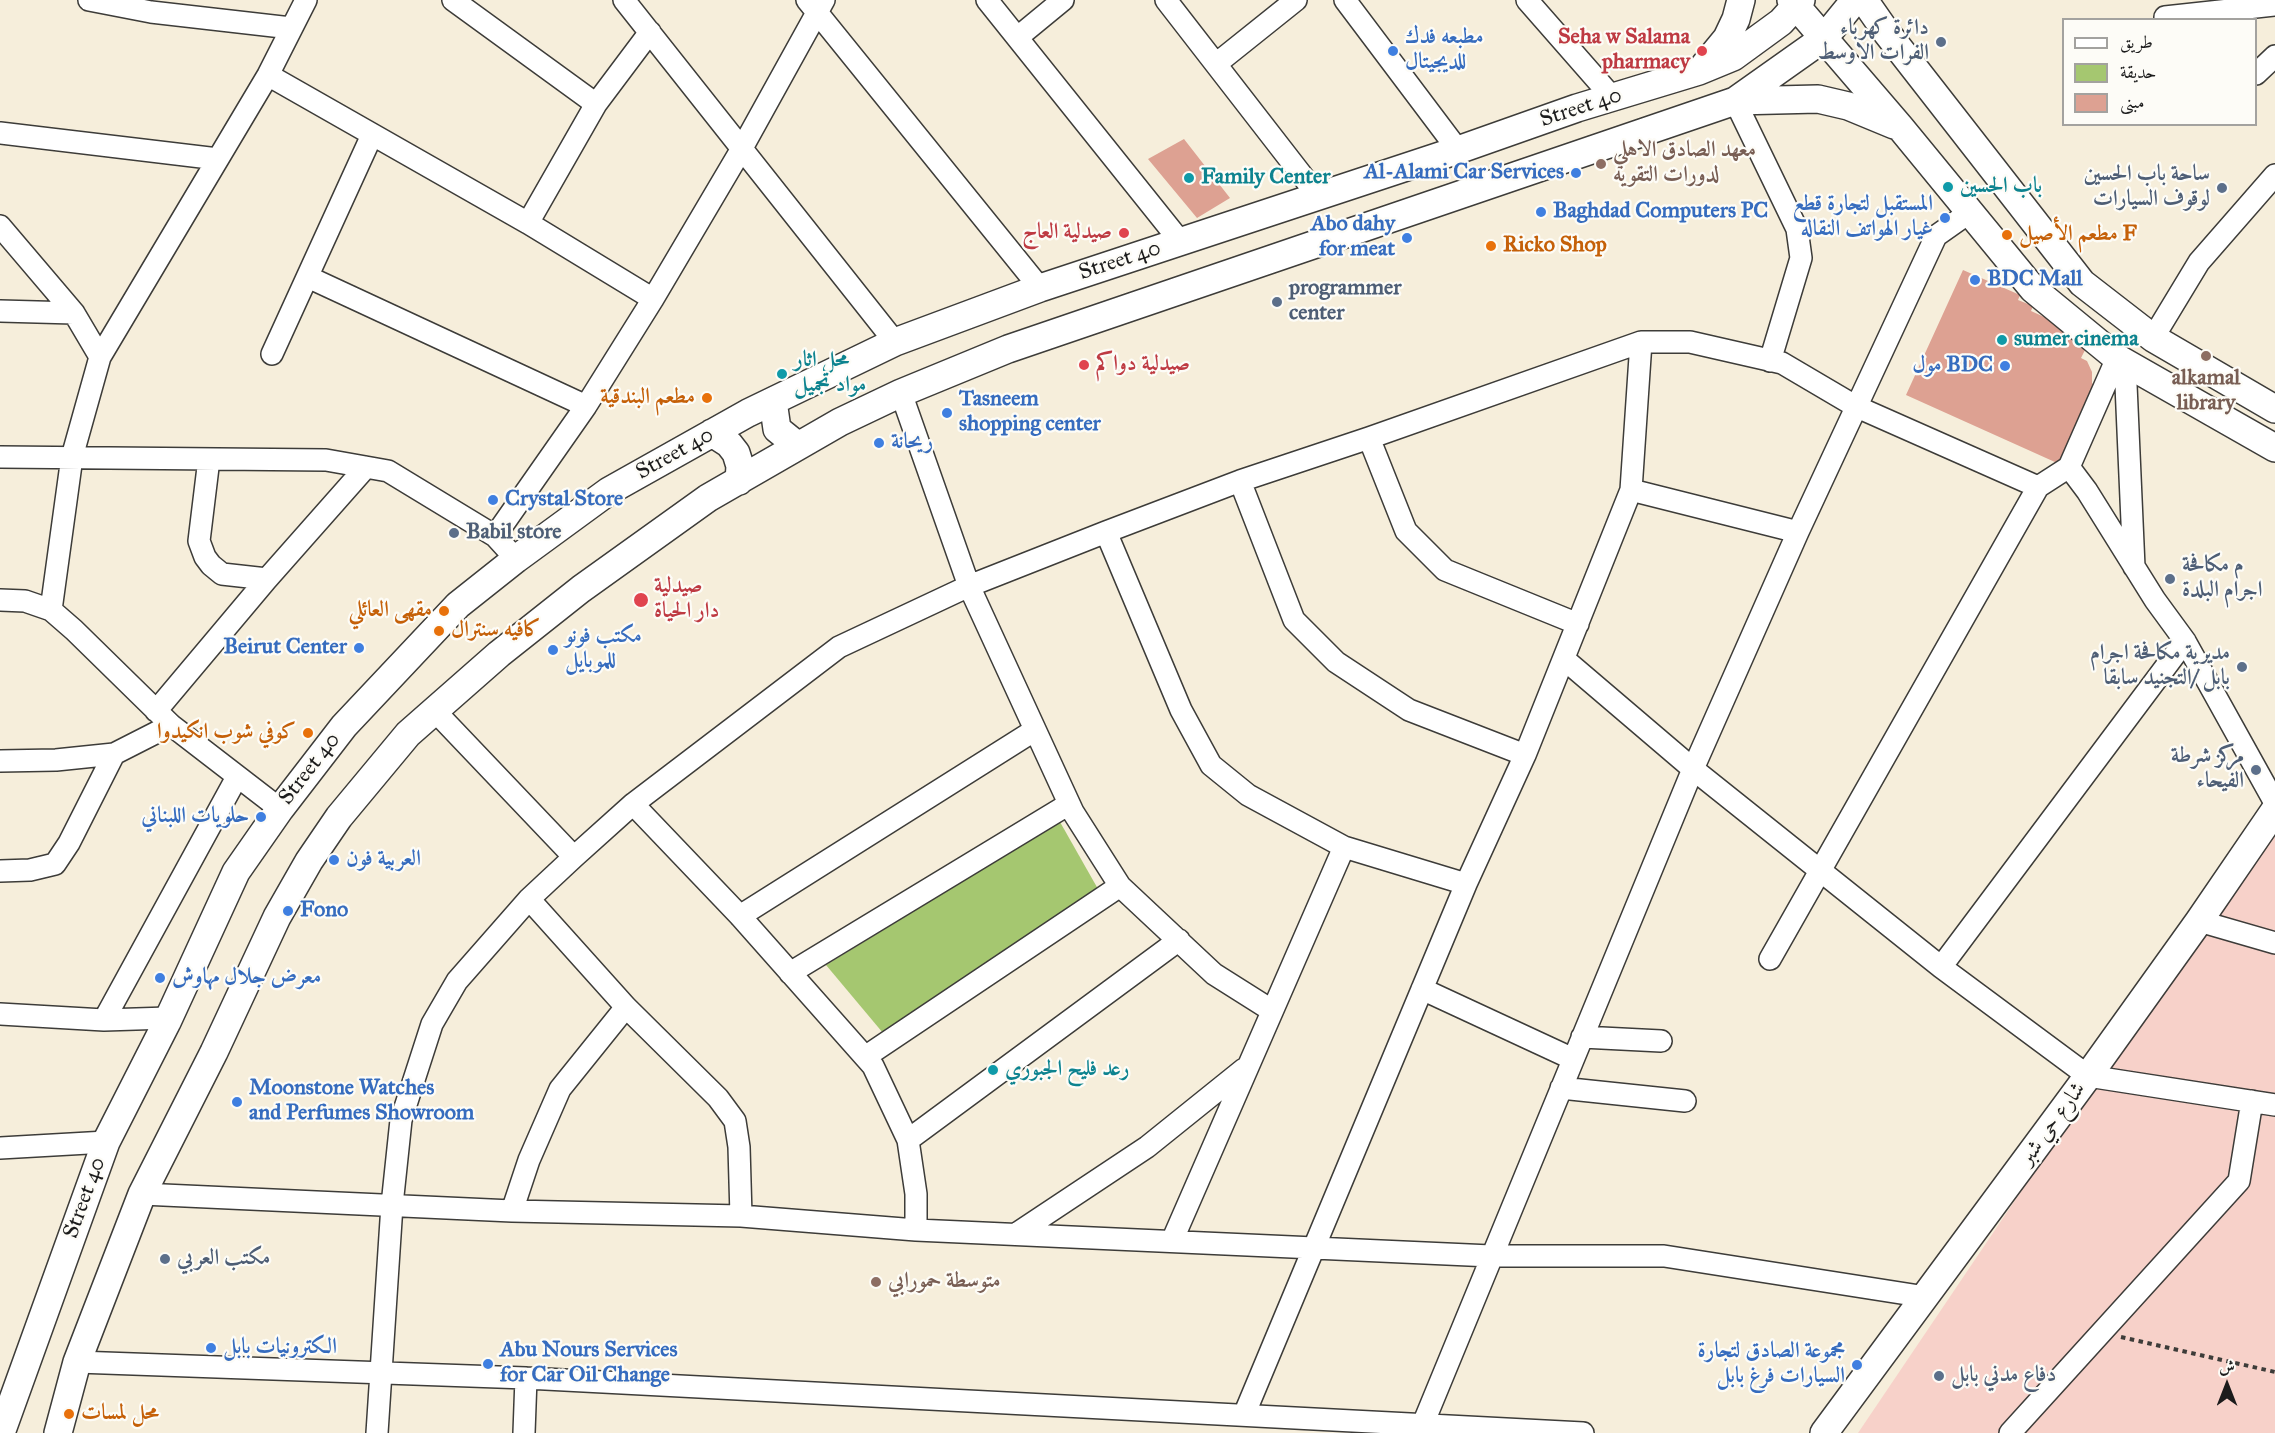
<!DOCTYPE html>
<html>
<head>
<meta charset="utf-8">
<style>
  body { margin:0 }
  #map { position:relative; width:2275px; height:1433px; overflow:hidden; background:#f6eedb; font-family:"IM FELL Great Primer",Amiri,serif }
  canvas { display:block }
  .legend { position:absolute; left:2062px; top:18px; width:195px; height:108px; box-sizing:border-box; background:#fdfcf7; border:2px solid #a3a29f; margin:0; padding:8px 10px; list-style:none; font-size:18px; color:#1c1c1c }
  .legend li { display:flex; align-items:center; gap:12px; height:30px }
  .legend b { width:30px; border:2px solid #a3a29f }
  .north { position:absolute; left:2197px; top:1355px; width:60px; height:60px; -webkit-text-stroke:4px #fdfcf7; paint-order:stroke; rotate:0deg; font-size:16px; font-weight:700; line-height:24px; text-align:center; color:#1c1c1c }
  .north::after { content:''; display:block; margin:auto; width:21px; height:27px; background:#1c1c1c; clip-path:polygon(50% 0,100% 100%,50% 72%,0 100%) }
</style>
</head>
<body>
<div id="map">
<canvas width="2275" height="1433"></canvas>
<ul class="legend">
<li><b style="height:8px;background:#fff"></b>طريق</li>
<li><b style="height:16px;background:#a5c770"></b>حديقة</li>
<li><b style="height:16px;background:#dda192"></b>مبنى</li>
</ul>
<div class="north">ش</div>
</div>
<script>
const g = document.querySelector('canvas').getContext('2d');
g.lineJoin = 'round';
function fill(path, color) {
  g.fillStyle = color;
  g.fill(path, 'evenodd');
}
function toPath(rows) {
  const path = new Path2D();
  for (const r of rows) {
    path.moveTo(r[0], r[1]);
    for (let i = 2; i < r.length; i += 2) path.lineTo(r[i], r[i + 1]);
  }
  return path;
}
function stroke(path, color, width, dash) {
  g.strokeStyle = color;
  g.lineWidth = width;
  g.lineCap = dash ? 'butt' : 'round';
  g.setLineDash(dash || []);
  g.stroke(path);
}
function label(font, color, halo, rows, align = 'center') {
  g.font = font + ' "IM FELL Great Primer",Amiri,serif';
  g.lineWidth = 4.5;
  g.setLineDash([]);
  g.textBaseline = 'middle';
  g.strokeStyle = halo;
  g.fillStyle = color;
  for (const [text, x, y, turn = 0] of rows) {
    g.save();
    g.translate(x, y);
    g.rotate((+turn || 0) * Math.PI / 180);
    g.textAlign = isNaN(turn) ? turn : align;
    if (halo) g.strokeText(text, 0, 0);
    g.fillText(text, 0, 0);
    g.restore();
  }
}
fill(toPath([
  [2275,815,2275,1433,1858,1433]
]), '#f7d1c9');
fill(toPath([
  [1060,822,1098,889,883,1033,826,965]
]), '#a5c770');
fill(toPath([
  [1184,139,1230,198,1197,218,1148,159],
  [1963,270,2020,295,2018,300,2033,306,2031,311,2073,330,2070,338,2087,346,2081,358,2087,361,2092,372,2092,383,2096,388,2066,467,1906,395]
]), '#dda192');
const minor = toPath([
  [89,0,151,12,291,28],
  [453,0,596,104],
  [624,0,895,342],
  [807,0,1040,288],
  [987,0,1180,241],
  [1166,0,1318,196],
  [1345,0,1458,150],
  [1527,0,1612,97],
  [2165,17,2275,5],
  [1018,37,1063,0],
  [1216,64,1296,0],
  [2256,74,2275,56],
  [268,75,528,223,653,299],
  [1735,101,1797,229,1801,258,1770,361],
  [0,133,218,159],
  [528,223,596,104,650,32],
  [0,226,74,313,100,357],
  [308,277,586,406],
  [0,311,74,313],
  [2153,338,2199,262,2275,175],
  [272,354,372,135],
  [2125,362,2134,567],
  [901,393,969,586,1073,812,1120,886,1214,974,1271,1010],
  [1369,438,1406,531,1445,570,1578,624],
  [0,457,326,460,388,471,495,536],
  [209,459,199,541,205,557,211,565,222,574,267,579,366,467],
  [2069,467,2087,491,2155,600,2185,641,2275,803],
  [1240,481,1294,620,1336,662,1409,710,1525,755],
  [1631,490,1798,532],
  [1106,532,1181,710,1211,765,1248,795,1344,847,1466,884],
  [516,559,495,536,586,406,653,299,741,150,824,0],
  [0,600,25,601,51,610,74,630,171,725,280,809],
  [51,610,72,457,100,357,268,75,306,0],
  [1564,659,1693,769,1941,967,2088,1076,2275,1105],
  [434,710,574,857],
  [156,711,267,579],
  [0,761,56,760,114,754,171,725],
  [633,804,740,916,873,1066,908,1140,916,1194,916,1230],
  [0,871,30,870,55,864,69,843,114,754],
  [529,899,626,1007,718,1098,735,1121,739,1147,741,1216],
  [740,916,1035,730],
  [2199,921,2275,943],
  [1770,959,2038,487,2069,467,2117,358],
  [1941,967,2185,641],
  [790,973,1069,804],
  [1422,989,1573,1059],
  [0,1014,104,1020,168,1018],
  [104,1020,237,777],
  [1582,1037,1661,1041],
  [865,1057,1120,886],
  [1561,1088,1685,1101],
  [908,1140,1179,940],
  [0,1148,106,1142],
  [142,1194,512,1211,741,1216,916,1230,1491,1256,1664,1256,1926,1297],
  [512,1211,529,1160,560,1089,626,1007],
  [1016,1234,1147,1147,1244,1069],
  [1172,1241,1344,847],
  [77,1362,526,1378,1583,1433],
  [1244,1415,1466,884,1525,755,1631,490,1641,342],
  [1423,1424,1693,769,1798,532,1936,236,1970,212],
  [377,1433,392,1205,401,1120,432,1024,457,981,529,899,574,857,633,804,839,647,969,586,1106,532,1240,481,1369,438,1641,342,1690,342,1782,363,1855,406,2038,487],
  [524,1433,526,1378],
  [2010,1433,2239,1181,2252,1101]
]);
const major = toPath([
  [1791,0,1900,127,2033,289,2117,358,2275,448],
  [1864,0,1887,33,2082,283,2153,338,2275,409],
  [1704,66,1727,38,1736,19,1741,0],
  [1735,101,1818,99,1848,106,1894,125],
  [773,401,777,429,798,446],
  [712,433,729,444,736,453,740,466,739,481],
  [1,1433,106,1142,167,1022,236,872,280,809,344,726,458,605,516,559,609,491,748,413,895,342,1040,288,1458,150,1577,108,1699,71,1733,57,1781,22,1801,0],
  [58,1433,77,1362,142,1194,214,1052,277,917,309,861,339,817,408,734,499,654,581,589,708,498,840,422,901,393,1008,349,1735,101,1824,38,1855,0],
  [1824,1433,2088,1076,2199,921,2275,810]
]);
stroke(minor, '#3d3c39', 24);
stroke(major, '#3d3c39', 30);
stroke(toPath([
  [2121,1337,2275,1372]
]), '#3d3c39', 4, [4.5, 4.5]);
stroke(minor, '#fff', 21);
stroke(major, '#fff', 27);
for (const [x, y, r, color] of [
  [1941,42,6,"#5c6f8a"],
  [1393,51,6,"#3f7fe0"],
  [1702,51,6,"#e0444e"],
  [1601,164,6,"#8d6e63"],
  [1576,173,6,"#3f7fe0"],
  [1189,178,6,"#0f9aa8"],
  [1948,187,6,"#0f9aa8"],
  [2222,188,6,"#5c6f8a"],
  [1541,212,6,"#3f7fe0"],
  [1945,218,6,"#3f7fe0"],
  [1124,233,6,"#e0444e"],
  [2007,235,6,"#e8710a"],
  [1407,238,6,"#3f7fe0"],
  [1491,246,6,"#e8710a"],
  [1975,280,6,"#3f7fe0"],
  [1277,302,6,"#5c6f8a"],
  [2002,340,6,"#0f9aa8"],
  [2206,356,6,"#8d6e63"],
  [1084,365,6,"#e0444e"],
  [2005,366,6,"#3f7fe0"],
  [782,374,6,"#0f9aa8"],
  [707,398,6,"#e8710a"],
  [947,413,6,"#3f7fe0"],
  [879,443,6,"#3f7fe0"],
  [493,500,6,"#3f7fe0"],
  [454,533,6,"#5c6f8a"],
  [2170,579,6,"#5c6f8a"],
  [641,600,8,"#e0444e"],
  [444,611,6,"#e8710a"],
  [439,631,6,"#e8710a"],
  [359,648,6,"#3f7fe0"],
  [553,650,6,"#3f7fe0"],
  [2242,667,6,"#5c6f8a"],
  [308,733,6,"#e8710a"],
  [2256,770,6,"#5c6f8a"],
  [261,817,6,"#3f7fe0"],
  [334,860,6,"#3f7fe0"],
  [288,911,6,"#3f7fe0"],
  [160,978,6,"#3f7fe0"],
  [993,1070,6,"#0f9aa8"],
  [237,1102,6,"#3f7fe0"],
  [165,1259,6,"#5c6f8a"],
  [876,1282,6,"#8d6e63"],
  [211,1348,6,"#3f7fe0"],
  [488,1364,6,"#3f7fe0"],
  [1857,1365,6,"#3f7fe0"],
  [1939,1376,6,"#5c6f8a"],
  [69,1414,6,"#e8710a"]
]) {
  const dot = new Path2D();
  dot.arc(x, y, r, 0, 2 * Math.PI);
  g.fillStyle = color;
  g.fill(dot);
  stroke(dot, '#fdfcf7', 2);
}
label('bold 22px', '#4e5e75', '#fdfcf7', [
  ["دائرة كهرباء",1929,29,"right"],
  ["الفرات الاوسط",1929,54,"right"],
  ["ساحة باب الحسين",2210,175,"right"],
  ["لوقوف السيارات",2210,200,"right"],
  ["programmer",1289,289],
  ["center",1289,314],
  ["Babil store",466,533],
  ["م مكافحة",2182,566],
  ["اجرام البلدة",2182,591],
  ["مديرية مكافحة اجرام",2230,654,"right"],
  ["بابل /التجنيد سابقا",2230,679,"right"],
  ["مركز شرطة",2244,757,"right"],
  ["الفيحاء",2244,782,"right"],
  ["مكتب العربي",177,1259],
  ["دفاع مدني بابل",1951,1376]
], 'left');
label('bold 22px', '#366cbe', '#fdfcf7', [
  ["مطبعه فدك",1405,38],
  ["للديجيتال",1405,63],
  ["Al-Alami Car Services",1564,173,"right"],
  ["المستقبل لتجارة قطع",1933,205,"right"],
  ["غيار الهواتف النقاله",1933,230,"right"],
  ["Baghdad Computers PC",1553,212],
  ["Abo dahy",1395,225,"right"],
  ["for meat",1395,250,"right"],
  ["BDC Mall",1987,280],
  ["مول BDC",1993,366,"right"],
  ["Tasneem",959,400],
  ["shopping center",959,425],
  ["ريحانة",891,443],
  ["Crystal Store",505,500],
  ["مكتب فونو",565,637],
  ["للموبايل",565,662],
  ["Beirut Center",347,648,"right"],
  ["حلويات اللبناني",249,817,"right"],
  ["العربية فون",346,860],
  ["Fono",300,911],
  ["معرض جلال مهاوش",172,978],
  ["Moonstone Watches",249,1089],
  ["and Perfumes Showroom",249,1114],
  ["الكترونيات بابل",223,1348],
  ["Abu Nours Services",500,1351],
  ["for Car Oil Change",500,1376],
  ["مجموعة الصادق لتجارة",1845,1352,"right"],
  ["السيارات فرغ بابل",1845,1377,"right"]
], 'left');
label('bold 22px', '#be3a42', '#fdfcf7', [
  ["Seha w Salama",1690,38],
  ["pharmacy",1690,63],
  ["صيدلية العاج",1112,233],
  ["صيدلية دواكم",1096,365,"left"],
  ["صيدلية",654,587,"left"],
  ["دار الحياة",654,612,"left"]
], 'right');
label('22px', '#1c1c1c', '#fdfcf7', [
  ["Street 40",1581,108,-18],
  ["Street 40",1120,261,-18],
  ["Street 40",675,454,-29],
  ["Street 40",310,769,-52],
  ["شارع حي شبر",2053,1124,-54],
  ["Street 40",85,1198,-70]
]);
label('bold 22px', '#785e54', '#fdfcf7', [
  ["معهد الصادق الاهلي",1613,151],
  ["لدورات التقويه",1613,176],
  ["alkamal",2206,379,"center"],
  ["library",2206,404,"center"],
  ["متوسطة حمورابي",888,1282]
], 'left');
label('bold 22px', '#0d838f', '#fdfcf7', [
  ["Family Center",1201,178],
  ["باب الحسين",1960,187],
  ["sumer cinema",2014,340],
  ["محل اثار",794,361],
  ["مواد تجميل",794,386],
  ["رعد فليح الجبوري",1005,1070]
], 'left');
label('bold 22px', '#c56008', '#fdfcf7', [
  ["مطعم الأصيل F",2019,235],
  ["Ricko Shop",1503,246],
  ["مطعم البندقية",695,398,"right"],
  ["مقهى العائلي",432,611,"right"],
  ["كافيه سنترال",451,631],
  ["كوفي شوب انكيدوا",296,733,"right"],
  ["محل لمسات",81,1414]
], 'left');
</script>
</body>
</html>
